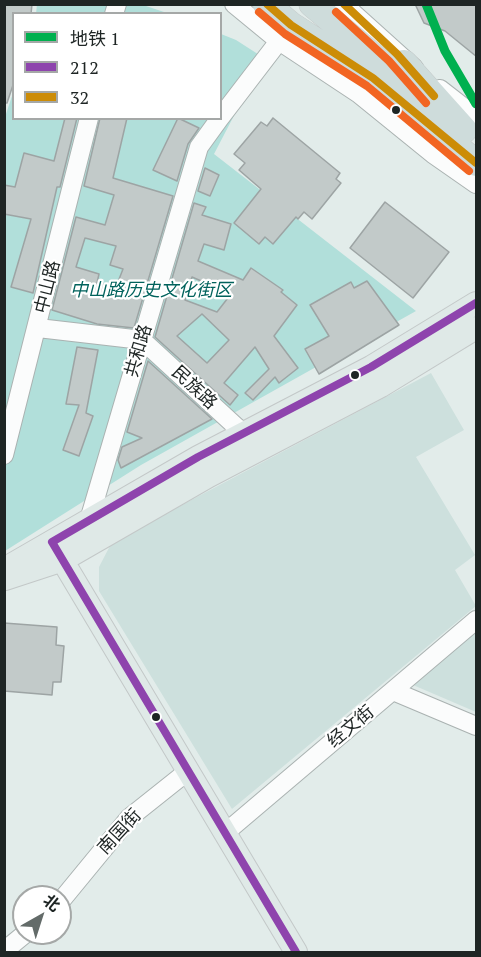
<!DOCTYPE html>
<html>
<head>
<meta charset="utf-8">
<style>
  body { margin:0 }
  #map { position:relative; width:481px; height:957px; overflow:hidden; background:#e2ecea; font-family:"PT Serif","Noto Sans SC",serif }
  canvas { display:block }
  .frame { position:absolute; inset:0; border:6px solid #1e2524; pointer-events:none }
  .legend { position:absolute; left:12px; top:12px; width:210px; height:108px; box-sizing:border-box; background:#fff; border:2px solid #a5a8a7; margin:0; padding:8px 10px; list-style:none; font-size:18px; color:#1e2524 }
  .legend li { display:flex; align-items:center; gap:12px; height:30px }
  .legend b { width:30px; border:2px solid #a5a8a7 }
  .north { position:absolute; left:12px; top:885px; width:60px; height:60px; box-sizing:border-box; background:#fff; border:2px solid #a5a8a7; border-radius:50%; rotate:39deg; font-size:16px; font-weight:700; line-height:24px; text-align:center; color:#1e2524 }
  .north::after { content:''; display:block; margin:auto; width:21px; height:27px; background:#636b69; clip-path:polygon(50% 0,100% 100%,50% 72%,0 100%) }
</style>
</head>
<body>
<div id="map">
<canvas width="481" height="957"></canvas>
<div class="frame"></div>
<ul class="legend">
<li><b style="height:8px;background:#00b04f"></b>地铁 1</li>
<li><b style="height:8px;background:#8e44ad"></b>212</li>
<li><b style="height:8px;background:#cc8c07"></b>32</li>
</ul>
<div class="north">北</div>
</div>
<script>
const g = document.querySelector('canvas').getContext('2d');
g.lineJoin = 'round';
function fill(path, color) {
  g.fillStyle = color;
  g.fill(path, 'evenodd');
}
function toPath(rows) {
  const path = new Path2D();
  for (const r of rows) {
    path.moveTo(r[0], r[1]);
    for (let i = 2; i < r.length; i += 2) path.lineTo(r[i], r[i + 1]);
  }
  return path;
}
function stroke(path, color, width, dash) {
  g.strokeStyle = color;
  g.lineWidth = width;
  g.lineCap = dash ? 'butt' : 'round';
  g.setLineDash(dash || []);
  g.stroke(path);
}
function label(font, color, halo, rows, align = 'center') {
  g.font = font + ' "PT Serif","Noto Sans SC",serif';
  g.lineWidth = 4.5;
  g.setLineDash([]);
  g.textBaseline = 'middle';
  g.strokeStyle = halo;
  g.fillStyle = color;
  for (const [text, x, y, turn = 0] of rows) {
    g.save();
    g.translate(x, y);
    g.rotate((+turn || 0) * Math.PI / 180);
    g.textAlign = isNaN(turn) ? turn : align;
    if (halo) g.strokeText(text, 0, 0);
    g.fillText(text, 0, 0);
    g.restore();
  }
}
fill(toPath([
  [431,373,464,430,416,457,475,555,455,570,476,606,232,809,99,591,99,567,112,542],
  [476,631,476,712,413,685]
]), '#cde0dd');
fill(toPath([
  [37,4,143,5,167,13,36,14],
  [221,34,236,40,264,58,214,154,416,311,141,465,5,551,4,120,13,93,14,118,220,118]
]), '#b1dfda');
const building = toPath([
  [4,4,32,4,31,14,14,14,14,82,7,103,4,103,4,4],
  [415,4,477,4,477,57,445,31,424,23,415,4],
  [65,118,77,118,60,187,57,187,33,293,11,287,31,219,4,214,4,185,15,187,24,153,54,161,65,118],
  [100,118,127,118,113,178,173,196,134,328,97,324,52,310,76,217,105,225,114,195,84,186,100,118],
  [85,238,116,246,110,265,123,269,116,287,97,283,99,274,76,267,85,238],
  [178,118,199,128,188,144,177,181,153,170,178,118],
  [273,118,340,173,336,179,341,183,312,219,304,212,298,219,296,217,273,244,265,237,259,244,234,223,261,189,239,170,245,163,234,154,261,122,267,126,273,118],
  [205,168,219,175,210,196,198,191,205,168],
  [385,202,449,252,413,298,350,248,385,202],
  [194,203,206,207,202,215,231,224,224,250,204,244,198,261,243,280,251,268,283,290,281,292,297,305,274,336,298,368,279,383,275,377,253,400,245,393,269,369,255,347,224,383,238,395,230,405,155,337,194,203],
  [192,277,231,294,217,312,185,300,192,277],
  [202,314,229,340,207,363,177,336,202,314],
  [367,281,399,325,319,374,305,349,329,336,310,305,351,282,354,288,367,281],
  [77,347,98,350,86,413,93,416,79,456,63,450,79,405,66,404,77,347],
  [148,361,212,419,121,468,118,460,122,447,142,438,127,432,148,361],
  [4,623,57,627,56,645,64,646,61,682,53,682,52,695,4,691,4,623]
]);
fill(building, '#c2cac9');
stroke(building, '#9da4a4', 1.5);
const minor = toPath([
  [234,4,279,41,359,94,433,154,476,184],
  [343,4,414,68],
  [114,14,117,4],
  [440,89,476,117],
  [220,118,279,41],
  [38,328,142,340,243,433],
  [4,455,89,118],
  [89,520,199,147,220,118],
  [393,691,476,726],
  [225,833,476,620],
  [60,902,129,818,188,771],
  [4,951,26,933]
]);
const major = toPath([
  [55,548,296,952],
  [4,569,198,457,371,367,476,303],
  [5,579,63,560,209,476,381,386,476,328]
]);
const highway = toPath([
  [266,4,291,25,373,78,476,163],
  [312,4,409,85],
  [404,63,464,130]
]);
stroke(minor, '#aab2b1', 20);
stroke(major, '#c3c8c8', 24);
stroke(highway, '#c3c8c8', 27);
stroke(minor, '#fbfcfc', 18);
stroke(major, '#dfe9e7', 22);
stroke(highway, '#cedcdb', 26);
stroke(toPath([
  [296,952,52,542,198,457,371,367,476,303]
]), '#8e44ad', 8);
stroke(toPath([
  [267,4,291,25,373,78,476,163],
  [344,4,397,54,434,96]
]), '#cc8c07', 8);
stroke(toPath([
  [259,12,285,34,367,86,469,171],
  [336,12,389,61,426,103]
]), '#f26522', 8);
stroke(toPath([
  [426,4,445,51,476,104]
]), '#00b04f', 9);
for (const [x, y, r, color] of [
  [396,110,5,"#1e2524"],
  [355,375,5,"#1e2524"],
  [156,717,5,"#1e2524"]
]) {
  const dot = new Path2D();
  dot.arc(x, y, r, 0, 2 * Math.PI);
  g.fillStyle = color;
  g.fill(dot);
  stroke(dot, '#fff', 2);
}
label('18px', '#1e2524', '#fff', [
  ["中山路",48,287,-76],
  ["共和路",139,351,-74],
  ["民族路",194,388,43],
  ["经文街",351,727,-40],
  ["南国街",120,832,-47]
]);
label('italic 18px', '#01625c', '#fff', [
  ["中山路历史文化街区",151,291]
]);
</script>
</body>
</html>
